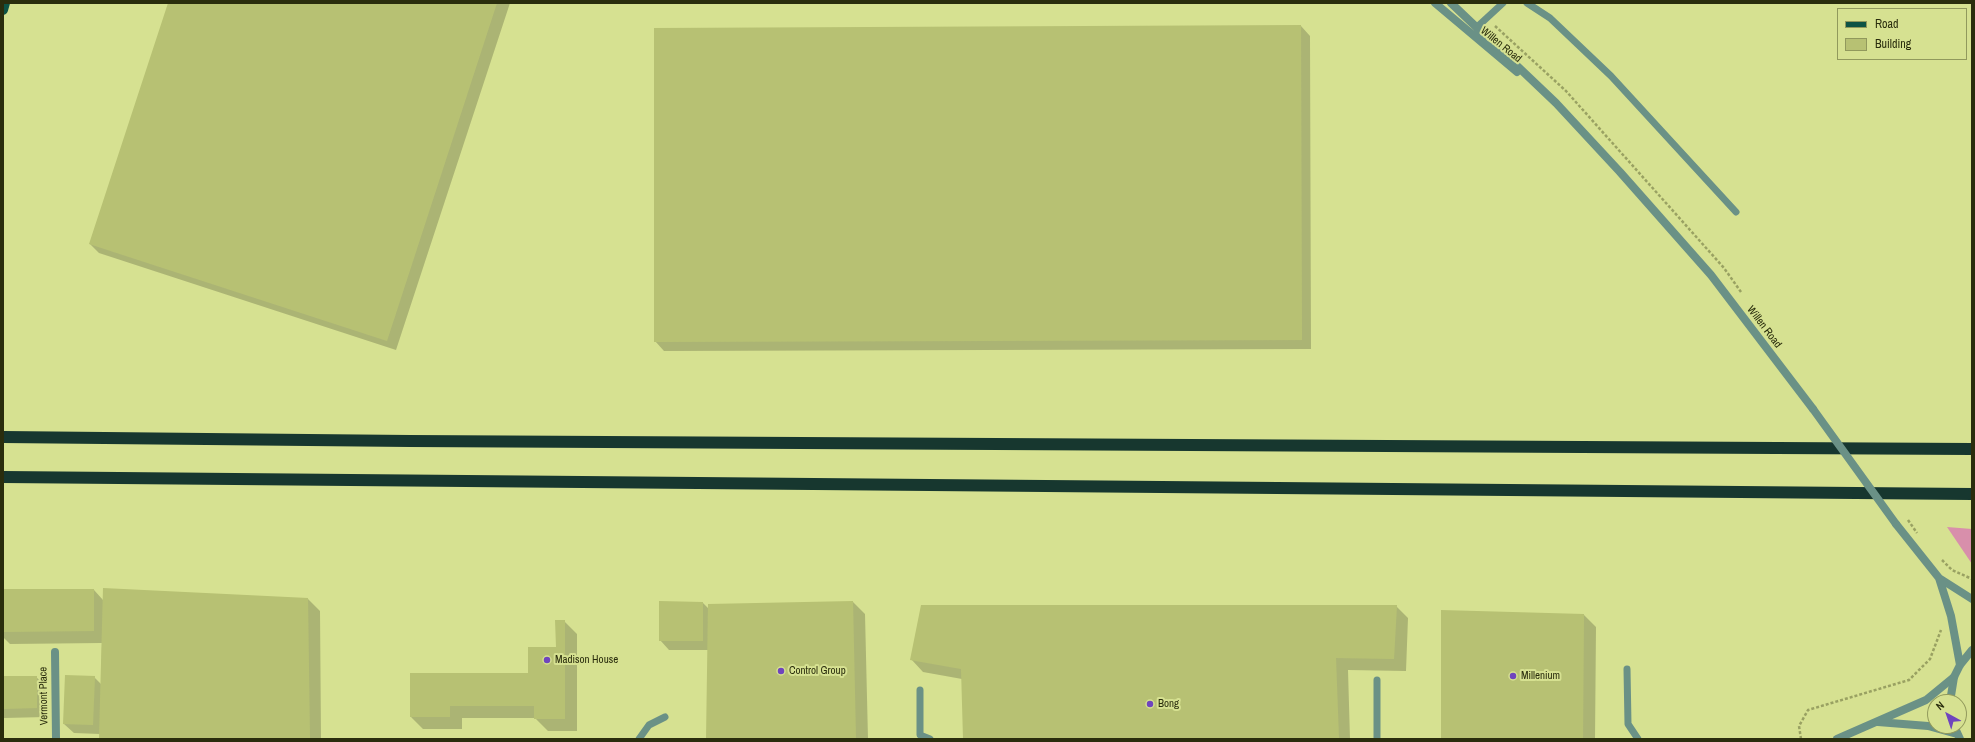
<!DOCTYPE html>
<html>
<head>
<meta charset="utf-8">
<style>
  body { margin:0 }
  #map { position:relative; width:1975px; height:742px; overflow:hidden; background:#d6e191; font-family:"Archivo Narrow",sans-serif }
  canvas { display:block }
  .frame { position:absolute; inset:0; border:4px solid #2a2d0d; pointer-events:none }
  .legend { position:absolute; left:1837px; top:8px; width:130px; height:52px; box-sizing:border-box; background:#d6e191; border:1px solid #91995c; margin:0; padding:5px 7px; list-style:none; font-size:12px; color:#2a2d0d }
  .legend li { display:flex; align-items:center; gap:8px; height:20px }
  .legend b { width:20px; border:1px solid #91995c }
  .north { position:absolute; left:1927px; top:694px; width:40px; height:40px; box-sizing:border-box; background:#d6e191; border:1px solid #91995c; border-radius:50%; rotate:320deg; font-size:11px; font-weight:700; line-height:16px; text-align:center; color:#2a2d0d }
  .north::after { content:''; display:block; margin:auto; width:14px; height:18px; background:#6f45bd; clip-path:polygon(50% 0,100% 100%,50% 72%,0 100%) }
</style>
</head>
<body>
<div id="map">
<canvas width="1975" height="742"></canvas>
<div class="frame"></div>
<ul class="legend">
<li><b style="height:5px;background:#0d5345"></b>Road</li>
<li><b style="height:11px;background:#b7c173"></b>Building</li>
</ul>
<div class="north">N</div>
</div>
<script>
const g = document.querySelector('canvas').getContext('2d');
g.lineJoin = 'round';
function fill(path, color) {
  g.fillStyle = color;
  g.fill(path, 'evenodd');
}
function toPath(rows) {
  const path = new Path2D();
  for (const r of rows) {
    path.moveTo(r[0], r[1]);
    for (let i = 2; i < r.length; i += 2) path.lineTo(r[i], r[i + 1]);
  }
  return path;
}
function stroke(path, color, width, dash) {
  g.strokeStyle = color;
  g.lineWidth = width;
  g.lineCap = dash ? 'butt' : 'round';
  g.setLineDash(dash || []);
  g.stroke(path);
}
function label(font, color, halo, rows, align = 'center') {
  g.font = font + ' "Archivo Narrow",sans-serif';
  g.lineWidth = 4;
  g.setLineDash([]);
  g.textBaseline = 'middle';
  g.strokeStyle = halo;
  g.fillStyle = color;
  for (const [text, x, y, turn = 0] of rows) {
    g.save();
    g.translate(x, y);
    g.rotate((+turn || 0) * Math.PI / 180);
    g.textAlign = isNaN(turn) ? turn : align;
    if (halo) g.strokeText(text, 0, 0);
    g.fillText(text, 0, 0);
    g.restore();
  }
}
fill(toPath([
  [1947,527,1972,529,1972,564]
]), '#d88fab');
fill(toPath([
  [169,3,510,3,396,350,99,253,90,244],
  [1301,26,1310,36,1311,349,664,351,655,341],
  [3,590,94,590,103,600,308,599,320,611,321,739,100,739,100,734,74,733,64,724,94,677,101,684,102,643,10,644,3,637],
  [853,602,865,614,868,739,707,739,709,650,669,650,660,640,703,603,709,609],
  [1396,606,1408,618,1406,671,1348,670,1350,739,964,739,962,679,923,672,911,659],
  [1584,615,1596,627,1595,739,1442,739],
  [564,621,577,634,577,731,548,731,535,718,462,718,462,729,423,729,411,717,529,674,557,648],
  [3,677,36,677,46,686,46,717,4,718]
]), '#0003');
fill(toPath([
  [168,3,497,3,387,341,89,244],
  [1301,25,1302,340,654,342,654,28],
  [103,588,308,598,310,739,99,739],
  [3,589,94,589,94,631,3,632],
  [659,601,703,602,703,641,659,641],
  [853,601,856,739,706,739,708,604],
  [921,605,1397,605,1394,659,1336,658,1339,739,963,739,961,669,910,660],
  [1441,610,1584,614,1583,739,1441,739],
  [555,620,565,620,565,719,534,719,534,706,450,706,450,717,410,717,410,673,528,673,528,647,556,647],
  [65,675,95,676,93,725,63,724],
  [3,676,37,676,37,708,3,709]
]), '#b7c173');
stroke(toPath([
  [1495,26,1566,91,1724,268,1741,292],
  [1942,560,1952,570,1972,579],
  [1801,739,1799,726,1808,710,1909,680,1930,659,1941,630]
]), '#99a162', 2.5, [3, 2]);
stroke(toPath([
  [1527,3,1550,18,1611,76,1736,212],
  [1477,27,1503,3],
  [1627,669,1628,724,1638,739],
  [920,690,920,735,930,739],
  [639,739,649,725,665,717],
  [1377,739,1377,680]
]), '#6a9186', 7);
stroke(toPath([
  [55,652,56,739],
  [1878,722,1928,726,1957,734],
  [1837,739,1926,700,1954,677]
]), '#6a9186', 8);
stroke(toPath([
  [1435,3,1517,72],
  [1451,3,1556,103,1620,172,1711,275,1813,409],
  [1896,524,1939,578,1972,599],
  [1939,578,1951,616,1960,665],
  [1950,702,1954,677,1960,665,1972,650],
  [1954,726,1960,739]
]), '#6a9186', 8);
stroke(toPath([
  [3,10,5,3]
]), '#0d5345', 10);
stroke(toPath([
  [3,437,410,441,1972,449],
  [3,477,1972,494]
]), '#17372f', 12);
stroke(toPath([
  [1908,520,1917,533]
]), '#99a162', 2.5, [3, 2]);
stroke(toPath([
  [1813,409,1896,524]
]), '#6a9186', 8);
for (const [x, y, r, color] of [
  [547,660,4,"#6f45bd"],
  [781,671,4,"#6f45bd"],
  [1513,676,4,"#6f45bd"],
  [1150,704,4,"#6f45bd"]
]) {
  const dot = new Path2D();
  dot.arc(x, y, r, 0, 2 * Math.PI);
  g.fillStyle = color;
  g.fill(dot);
  stroke(dot, '#d6e191', 1.5);
}
label('11px', '#2a2d0d', '#d6e191', [
  ["Willen Road",1501,45,39],
  ["Willen Road",1764,327,53],
  ["Vermont Place",44,696,-91]
]);
label('11px', '#2a2d0d', '#d6e191', [
  ["Madison House",555,660],
  ["Control Group",789,671],
  ["Millenium",1521,676],
  ["Bong",1158,704]
], 'left');
</script>
</body>
</html>
